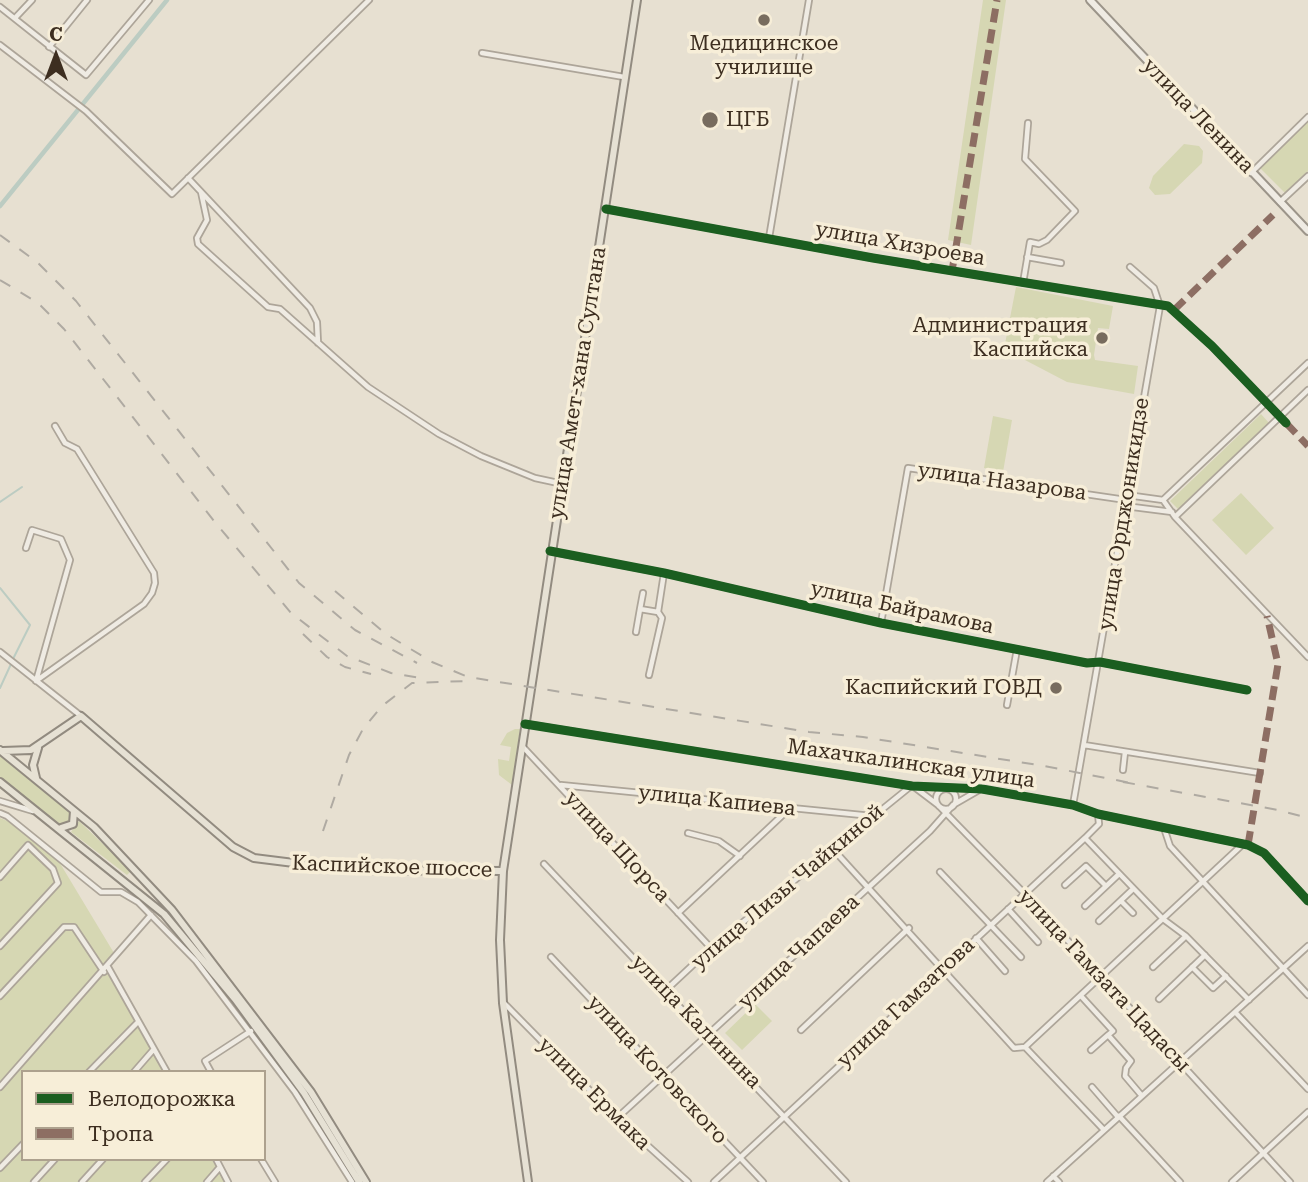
<!DOCTYPE html>
<html>
<head>
<meta charset="utf-8">
<style>
  body { margin:0 }
  #map { position:relative; width:1308px; height:1182px; overflow:hidden; background:#e7e0d1; font-family:"Roboto Serif",serif }
  canvas { display:block }
  .legend { position:absolute; left:21px; top:1070px; width:245px; height:91px; box-sizing:border-box; background:#f7eed8; border:2px solid #ada18e; margin:0; padding:9px 12px; list-style:none; font-size:21px; color:#3d2e20 }
  .legend li { display:flex; align-items:center; gap:14px; height:35px }
  .legend b { width:35px; border:2px solid #ada18e }
  .north { position:absolute; left:21px; top:21px; width:70px; height:70px; -webkit-text-stroke:5px #f7eed8; paint-order:stroke; rotate:0deg; font-size:19px; font-weight:700; line-height:28px; text-align:center; color:#3d2e20 }
  .north::after { content:''; display:block; margin:auto; width:24px; height:32px; background:#3d2e20; clip-path:polygon(50% 0,100% 100%,50% 72%,0 100%) }
</style>
</head>
<body>
<div id="map">
<canvas width="1308" height="1182"></canvas>
<ul class="legend">
<li><b style="height:9px;background:#1b5e20"></b>Велодорожка</li>
<li><b style="height:9px;background:#8d6e63"></b>Тропа</li>
</ul>
<div class="north">С</div>
</div>
<script>
const g = document.querySelector('canvas').getContext('2d');
g.lineJoin = 'round';
function fill(path, color) {
  g.fillStyle = color;
  g.fill(path, 'evenodd');
}
function toPath(rows) {
  const path = new Path2D();
  for (const r of rows) {
    if (r.length === 3) {
      path.moveTo(r[0] + r[2], r[1]);
      path.arc(r[0], r[1], r[2], 0, 2 * Math.PI);
      continue;
    }
    path.moveTo(r[0], r[1]);
    for (let i = 2; i < r.length; i += 2) path.lineTo(r[i], r[i + 1]);
  }
  return path;
}
function stroke(path, color, width, dash) {
  g.strokeStyle = color;
  g.lineWidth = width;
  g.lineCap = dash ? 'butt' : 'round';
  g.setLineDash(dash || []);
  g.stroke(path);
}
function label(font, color, halo, rows, align = 'center') {
  g.font = font + ' "Roboto Serif",serif';
  g.lineWidth = 7;
  g.setLineDash([]);
  g.textBaseline = 'middle';
  g.strokeStyle = halo;
  g.fillStyle = color;
  for (const [text, x, y, turn = 0] of rows) {
    g.save();
    g.translate(x, y);
    g.rotate((+turn || 0) * Math.PI / 180);
    g.textAlign = isNaN(turn) ? turn : align;
    if (halo) g.strokeText(text, 0, 0);
    g.fillText(text, 0, 0);
    g.restore();
  }
}
fill(toPath([
  [983,0,1006,0,971,245,948,240],
  [1308,121,1308,171,1285,193,1260,168],
  [1184,144,1199,146,1203,151,1202,163,1170,194,1155,195,1149,188,1153,176],
  [1016,287,1113,306,1109,329,1098,328,1094,355,1095,360,1138,366,1134,394,1067,382,1004,349],
  [1261,414,1269,423,1178,509,1170,501],
  [993,416,1012,420,1003,472,984,468],
  [1241,493,1274,528,1246,555,1212,520],
  [515,729,520,729,512,785,499,775,498,759,509,761,511,747,500,745,507,733],
  [0,756,71,814,71,823,61,827,0,777],
  [0,818,10,822,58,860,114,953,103,966,165,1072,23,1072,23,1159,214,1159,226,1182,0,1182],
  [79,821,131,871,127,875,71,832],
  [755,1004,772,1021,742,1050,725,1033]
]), '#d6d7b3');
stroke(toPath([
  [0,502,22,487],
  [0,588,30,625,13,659],
  [0,688,11,664]
]), '#bcccc2', 2);
stroke(toPath([
  [0,206,167,0]
]), '#bcccc2', 4.5);
const street = toPath([
  [0,7,86,75,149,0],
  [15,18,32,0],
  [0,45,86,111,172,194,369,0],
  [49,47,87,0],
  [482,53,624,77],
  [1251,173,1308,117],
  [188,178,310,308,317,322,318,343],
  [201,192,207,220,197,238,198,244,268,307,280,309,368,387,439,434,481,456,535,478,563,484],
  [1280,202,1308,176],
  [606,209,873,258,1168,306,1212,346,1286,423],
  [769,238,809,0],
  [1027,257,1061,263],
  [1023,283,1030,242,1039,244,1047,240,1075,211,1025,159,1028,123],
  [1127,495,1163,500,1175,517,1308,657],
  [1163,500,1308,363],
  [1125,506,1172,512],
  [1175,517,1308,390],
  [26,548,32,530,61,539,70,560,36,681],
  [553,552,664,573,881,623,1087,663,1100,662,1247,690],
  [643,593,640,609,658,612,664,573],
  [881,623,908,468,1126,500],
  [636,632,640,609],
  [0,652,81,716],
  [649,675,662,618,658,612],
  [36,681,144,604,152,593,155,583,154,573,77,449,65,443,55,426],
  [1007,705,1017,649],
  [526,724,912,786,982,789,1073,805,1098,814,1248,845,1264,853,1308,901],
  [1084,745,1260,773],
  [523,747,711,948],
  [1123,770,1125,752],
  [561,785,872,816],
  [913,786,938,805,1024,893,1290,1182],
  [946,799,10],
  [0,801,33,811],
  [1073,805,1160,306,1154,288,1130,267],
  [0,813,7,816,101,892,121,892,138,902,196,961,295,1092,352,1182],
  [1164,828,1170,846,1308,995],
  [688,833,719,841,740,856],
  [1085,838,1163,919,1186,936,1249,1000],
  [832,848,1014,1048,1025,1047,1104,1130],
  [544,864,846,1182],
  [940,872,1021,957],
  [0,877,28,845,53,869,58,883,0,946],
  [1065,885,1086,866,1106,886],
  [1121,901,1133,913],
  [1085,906,1119,874],
  [1008,909,1038,942],
  [678,913,789,809],
  [1099,921,1133,889],
  [976,938,1005,971],
  [551,957,763,1182],
  [108,967,167,1072],
  [1153,967,1186,936],
  [1192,967,1213,988,1226,976],
  [666,990,711,948,911,786],
  [0,996,64,927,74,927,104,972],
  [1081,996,1113,1031,1108,1035,1131,1061,1126,1068,1125,1076,1142,1096],
  [1159,999,1205,955],
  [504,1003,617,1118,688,1182],
  [1235,1012,1308,1089],
  [801,1030,909,928],
  [1025,1047,1243,844],
  [1091,1050,1108,1035],
  [89,1072,137,1023],
  [134,1072,154,1049],
  [211,1072,205,1061,251,1031],
  [0,1087,151,915],
  [1092,1087,1118,1117],
  [1119,1116,1180,1182],
  [617,1118,930,831,953,805,979,790],
  [216,1159,228,1182],
  [261,1159,275,1182],
  [0,1168,23,1144],
  [1053,1176,1059,1182],
  [34,1182,55,1159],
  [82,1182,103,1159],
  [145,1182,167,1159],
  [207,1182,220,1167],
  [714,1182,1085,838,1099,824,1098,814],
  [1047,1182,1308,946],
  [1232,1182,1308,1112]
]);
const secondary = toPath([
  [1090,0,1308,231]
]);
const primary = toPath([
  [0,750,94,827,172,910,311,1092,366,1182],
  [3,751,31,750,81,716,233,847,254,858,350,870,503,871],
  [36,778,33,765,38,748],
  [0,782,164,914,235,999,304,1093,359,1182],
  [61,828,73,824,74,811],
  [528,1182,503,1003,500,940,503,871,637,0]
]);
stroke(street, '#ada599', 8);
stroke(secondary, '#9c958a', 10);
stroke(primary, '#928b80', 10);
stroke(street, '#efebe3', 4.5);
stroke(secondary, '#efebe3', 6);
stroke(primary, '#e6e1d4', 6);
stroke(toPath([
  [0,235,37,262,76,301,299,583,355,630,417,663],
  [0,280,38,303,64,329,214,521,291,613,347,656,391,673,421,678],
  [335,591,386,634,432,662,468,677,809,732,863,737,1044,766,1131,783],
  [303,634,327,657,345,667,371,674],
  [1123,782,1278,810,1308,818],
  [323,831,349,755,363,729,382,706,412,683,466,681]
]), '#afaaa2', 2, [12, 12]);
stroke(toPath([
  [952,271,997,0],
  [1174,310,1273,215],
  [1286,423,1308,446],
  [1248,845,1278,664,1267,616]
]), '#8d6e63', 7, [14, 7]);
stroke(toPath([
  [606,209,873,258,1168,306,1212,346,1286,423],
  [550,551,664,573,881,623,1087,663,1100,662,1247,690],
  [525,724,912,786,982,789,1073,805,1098,814,1248,845,1264,853,1308,901]
]), '#1b5e20', 9);
for (const [x, y, r, color] of [
  [764,20,7,"#786c5e"],
  [710,120,9,"#786c5e"],
  [1102,338,7,"#786c5e"],
  [1056,688,7,"#786c5e"]
]) {
  const dot = new Path2D();
  dot.arc(x, y, r, 0, 2 * Math.PI);
  g.fillStyle = color;
  g.fill(dot);
  stroke(dot, '#f7eed8', 2.5);
}
label('21px', '#3d2e20', '#f7eed8', [
  ["Медицинское",764,44,"center"],
  ["училище",764,68,"center"],
  ["ЦГБ",726,120,"left"],
  ["Администрация",1088,326],
  ["Каспийска",1088,350],
  ["Каспийский ГОВД",1042,688]
], 'right');
label('21px', '#3d2e20', '#f7eed8', [
  ["улица Ленина",1198,116,46],
  ["улица Хизроева",900,244,10],
  ["улица Амет-хана Султана",578,383,-81],
  ["улица Назарова",1002,482,8],
  ["улица Орджоникидзе",1124,514,-81],
  ["улица Байрамова",902,608,12],
  ["Махачкалинская улица",911,764,8],
  ["улица Капиева",717,801,6],
  ["улица Щорса",617,847,47],
  ["Каспийское шоссе",392,867,2],
  ["улица Лизы Чайкиной",788,887,-40],
  ["улица Чапаева",799,952,-43],
  ["улица Гамзата Цадасы",1104,981,47],
  ["улица Гамзатова",906,1003,-43],
  ["улица Калинина",696,1022,46],
  ["улица Котовского",657,1070,47],
  ["улица Ермака",594,1094,45]
]);
</script>
</body>
</html>
